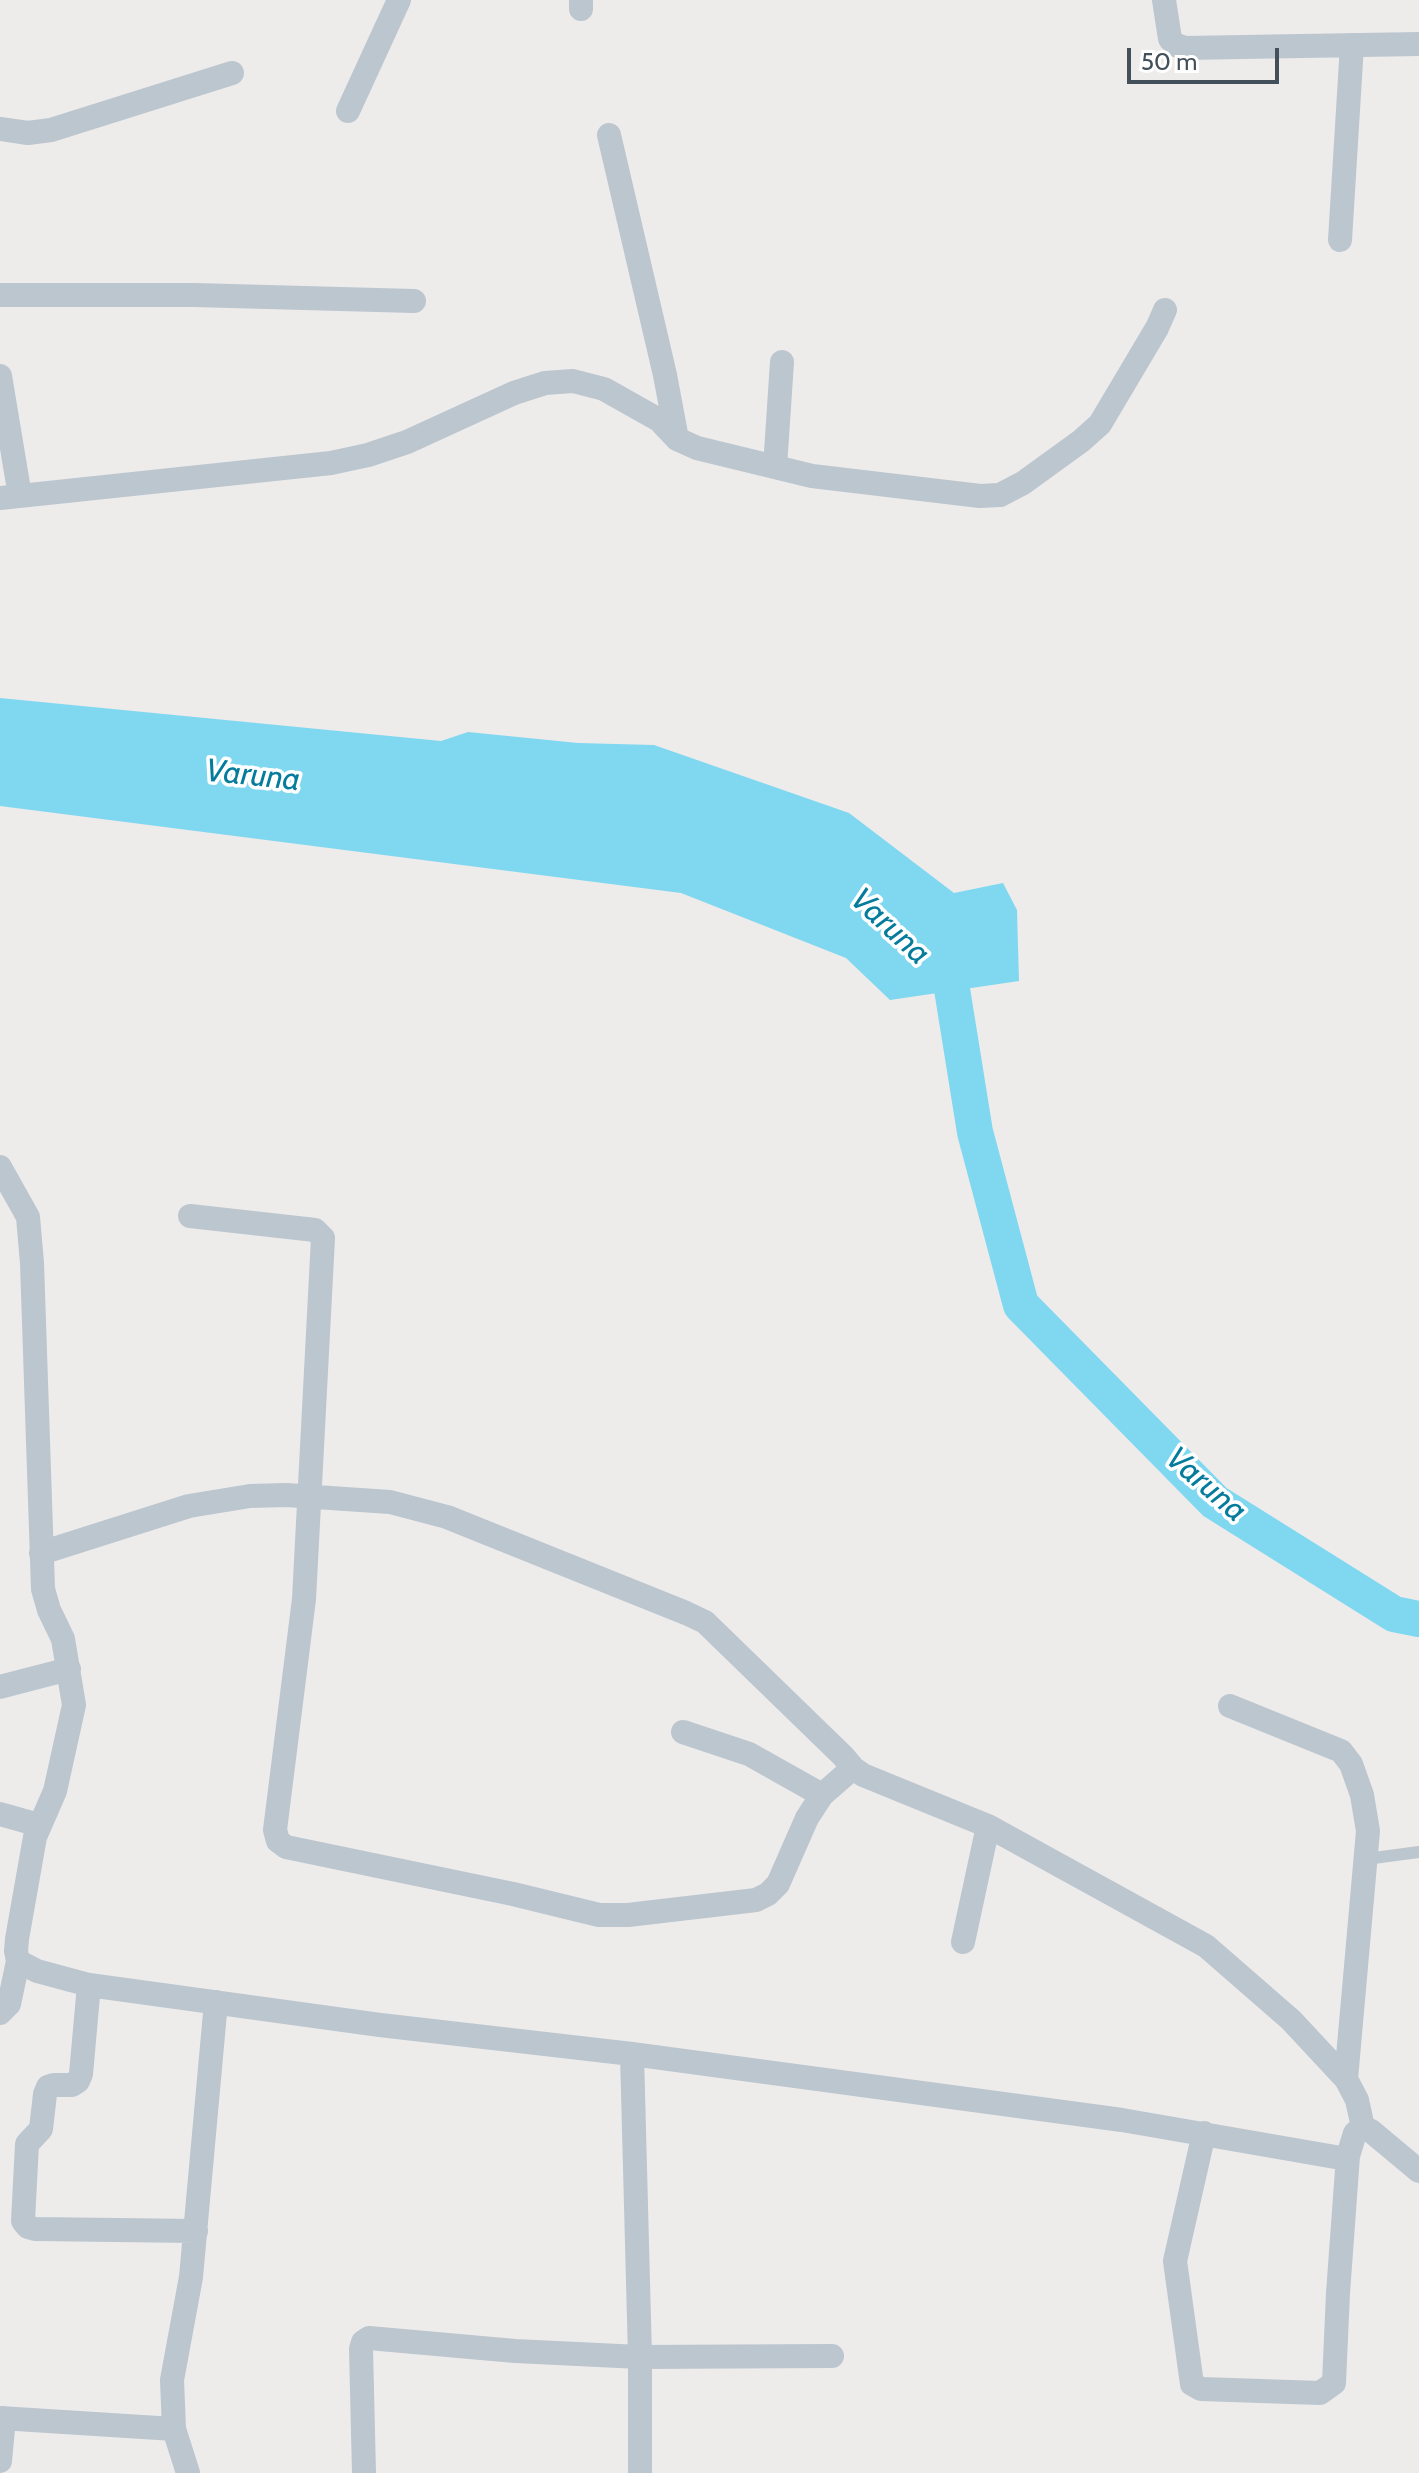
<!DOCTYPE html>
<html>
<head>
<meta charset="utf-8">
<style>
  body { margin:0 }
  #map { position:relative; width:1419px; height:2473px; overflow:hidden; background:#eeebeb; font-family:Cabin,sans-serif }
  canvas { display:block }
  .scale { position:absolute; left:1127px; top:48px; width:152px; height:36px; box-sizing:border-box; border:4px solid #434f59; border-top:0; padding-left:10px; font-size:24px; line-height:28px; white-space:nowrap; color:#434f59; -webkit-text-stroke:6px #fff; paint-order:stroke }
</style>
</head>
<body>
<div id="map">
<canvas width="1419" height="2473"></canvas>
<div class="scale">50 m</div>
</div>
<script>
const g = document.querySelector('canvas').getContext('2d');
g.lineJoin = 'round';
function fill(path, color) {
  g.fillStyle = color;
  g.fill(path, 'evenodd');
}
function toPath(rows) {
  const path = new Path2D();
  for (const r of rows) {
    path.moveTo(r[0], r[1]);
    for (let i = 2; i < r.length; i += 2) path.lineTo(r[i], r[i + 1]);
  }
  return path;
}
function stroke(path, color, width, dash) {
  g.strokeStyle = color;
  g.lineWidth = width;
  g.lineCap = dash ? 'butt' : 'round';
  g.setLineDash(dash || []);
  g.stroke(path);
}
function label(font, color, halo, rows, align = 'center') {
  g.font = font + ' Cabin,sans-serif';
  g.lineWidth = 7;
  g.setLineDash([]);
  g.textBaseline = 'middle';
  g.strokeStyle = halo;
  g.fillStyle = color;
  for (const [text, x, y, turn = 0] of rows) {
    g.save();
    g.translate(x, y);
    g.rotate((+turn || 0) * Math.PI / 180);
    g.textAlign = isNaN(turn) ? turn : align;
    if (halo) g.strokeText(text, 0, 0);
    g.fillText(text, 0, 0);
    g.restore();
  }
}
fill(toPath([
  [0,698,441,741,468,732,578,743,654,745,849,813,954,893,1003,883,1017,910,1019,981,890,1000,846,958,681,893,0,806]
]), '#7fd8f0');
stroke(toPath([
  [923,956,951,983,975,1132,1021,1305,1215,1502,1394,1614,1419,1619]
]), '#7fd8f0', 36);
stroke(toPath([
  [1366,1859,1419,1852]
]), '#bbc6cf', 12);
stroke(toPath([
  [1164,0,1170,39,1176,45,1185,48,1419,44],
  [581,9,581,0],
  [348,111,399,0],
  [0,129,28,133,51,130,232,73],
  [609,135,665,375,677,439],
  [1340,240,1352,45],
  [0,295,194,295,414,301],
  [0,376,20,496],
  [775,467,782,362],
  [0,498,331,463,368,455,407,442,514,393,545,383,573,381,604,389,659,420,677,439,697,448,812,476,980,496,1000,495,1023,483,1081,441,1100,424,1157,328,1165,310],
  [0,1167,28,1217,32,1263,43,1589,49,1610,63,1639,74,1705,55,1791,35,1837,17,1939,16,1951,18,1961,37,1971,89,1985,380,2025,632,2054,1122,2120,1341,2158,1348,2156,1355,2133,1363,2127,1371,2131,1419,2171],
  [190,1216,315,1230,323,1238,304,1599,275,1830,278,1841,286,1847,513,1894,599,1915,628,1915,756,1900,768,1894,778,1884,807,1818,822,1795,853,1768],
  [41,1553,189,1506,250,1496,286,1495,390,1502,447,1517,686,1613,705,1622,843,1756,853,1768,863,1775,988,1826,1206,1946,1291,2020,1346,2079,1357,2100,1363,2127],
  [0,1687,69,1669],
  [1230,1706,1341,1751,1351,1764,1362,1795,1368,1831,1346,2079],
  [683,1732,749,1754,822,1795],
  [0,1814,39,1825],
  [963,1942,988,1826],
  [89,1985,81,2074,78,2081,72,2085,54,2085,48,2087,45,2094,41,2129,27,2144,23,2221,28,2227,35,2229,196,2231],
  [0,2013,9,2004,18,1961],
  [632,2054,640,2357,640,2473],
  [1204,2133,1175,2261,1192,2384,1201,2389,1320,2393,1334,2383,1338,2293,1348,2156],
  [0,2418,174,2429],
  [0,2461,4,2418],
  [188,2473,174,2429,172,2380,191,2277,216,2002],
  [364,2473,361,2349,363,2342,369,2338,515,2351,640,2357,832,2356]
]), '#bbc6cf', 24);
label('italic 32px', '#057c9c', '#fff', [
  ["Varuna",253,776,6],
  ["Varuna",890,927,43],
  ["Varuna",1206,1485,41]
]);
</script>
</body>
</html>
